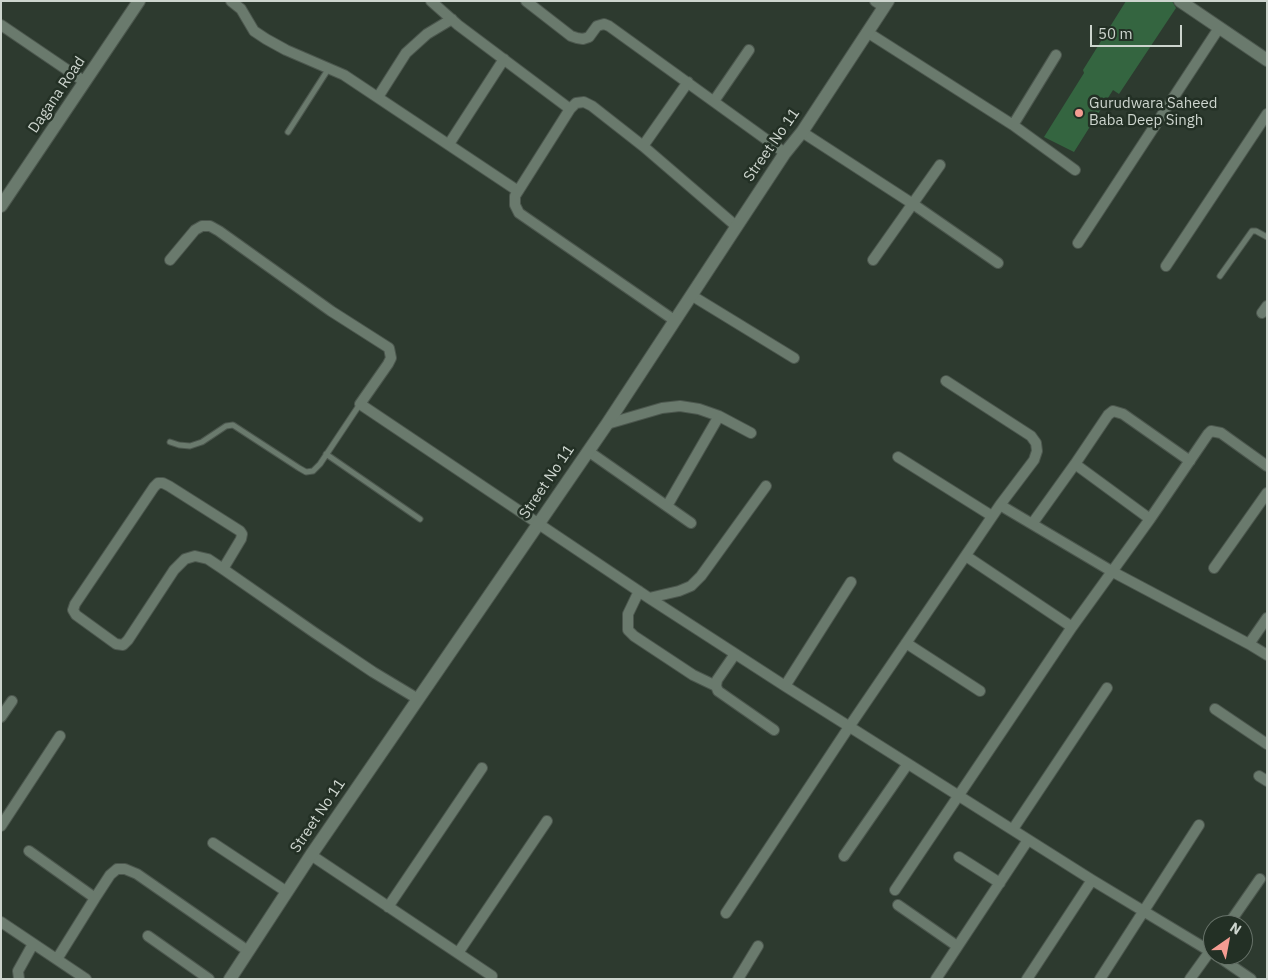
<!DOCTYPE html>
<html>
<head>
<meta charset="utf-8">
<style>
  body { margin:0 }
  #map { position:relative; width:1268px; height:980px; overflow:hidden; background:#2d3a2f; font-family:"IBM Plex Sans",sans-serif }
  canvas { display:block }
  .frame { position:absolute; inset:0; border:2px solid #cdd5ce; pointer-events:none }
  .north { position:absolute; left:1203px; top:915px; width:50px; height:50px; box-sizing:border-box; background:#233025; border:1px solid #677269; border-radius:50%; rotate:33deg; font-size:14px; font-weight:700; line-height:20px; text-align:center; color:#cdd5ce }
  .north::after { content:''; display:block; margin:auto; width:18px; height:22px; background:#f59c92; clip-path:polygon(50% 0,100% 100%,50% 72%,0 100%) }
  .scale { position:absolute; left:1090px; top:25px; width:92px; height:22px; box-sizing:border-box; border:2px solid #cdd5ce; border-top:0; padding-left:6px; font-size:15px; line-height:18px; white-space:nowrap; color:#cdd5ce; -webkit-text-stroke:4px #233025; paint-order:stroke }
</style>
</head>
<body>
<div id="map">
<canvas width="1268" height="980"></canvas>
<div class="frame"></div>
<div class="north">N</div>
<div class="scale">50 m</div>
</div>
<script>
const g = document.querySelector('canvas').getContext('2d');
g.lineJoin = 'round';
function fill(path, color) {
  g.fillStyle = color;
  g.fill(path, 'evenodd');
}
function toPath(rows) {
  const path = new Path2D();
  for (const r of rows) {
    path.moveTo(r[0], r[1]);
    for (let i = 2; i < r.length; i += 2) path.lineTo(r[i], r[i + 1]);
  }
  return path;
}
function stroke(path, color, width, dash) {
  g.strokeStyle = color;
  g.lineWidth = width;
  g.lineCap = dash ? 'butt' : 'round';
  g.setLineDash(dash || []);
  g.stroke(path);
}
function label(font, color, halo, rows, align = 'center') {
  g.font = font + ' "IBM Plex Sans",sans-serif';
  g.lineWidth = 5;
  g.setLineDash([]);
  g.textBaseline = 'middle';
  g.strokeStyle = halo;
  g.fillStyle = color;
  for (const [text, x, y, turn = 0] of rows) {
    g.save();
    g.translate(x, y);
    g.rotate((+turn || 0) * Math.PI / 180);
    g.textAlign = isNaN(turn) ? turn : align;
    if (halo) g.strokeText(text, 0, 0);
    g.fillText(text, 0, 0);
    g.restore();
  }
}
fill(toPath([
  [1126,1,1172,1,1176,8,1119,94,1113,90,1074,152,1044,137,1084,73,1083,70]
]), '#346540');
const service = toPath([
  [288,132,329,68],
  [1220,276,1252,231,1256,231,1267,237],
  [170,442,179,445,190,446,202,442,226,426,233,425,299,468,306,472,313,471,320,464,360,404],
  [326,454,420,519]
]);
const minor = toPath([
  [231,1,241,9,254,31,266,39,286,50,344,75,518,191],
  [431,1,458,25,570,109],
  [526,1,571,36,577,38,583,39,589,37,597,26,604,24,609,26,785,153],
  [875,1,884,7],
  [1,25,85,82],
  [867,32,1013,125,1075,170],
  [378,97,406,53,427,34,452,19],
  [714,101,749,50],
  [1013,125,1056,55],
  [802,132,913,204,998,263],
  [449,144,504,59],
  [643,146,736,226],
  [1078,243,1219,28],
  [170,260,195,230,202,226,210,226,219,231,331,311,389,348,391,358,388,364,360,404,649,598,785,686,1092,880,1213,953],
  [873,260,940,165],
  [1166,266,1267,114],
  [691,295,794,358],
  [1262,313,1267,306],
  [674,320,519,213,515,205,515,196,570,109,576,103,584,102,592,106,643,146,688,82],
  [607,424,662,408,680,406,699,409,719,416,751,433],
  [588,451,691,523],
  [898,457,992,516],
  [1075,464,1150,519],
  [1000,505,1113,572,1249,644],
  [667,506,719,416],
  [1032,524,1075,464,1108,415,1113,411,1123,414,1190,461],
  [966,556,1072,627],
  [1214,568,1267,493],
  [223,569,241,539,242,534,240,531,169,486,163,483,158,483,154,487,75,604,73,610,76,615,116,644,123,645,128,640,174,570,185,559,195,556,208,559,223,569,315,633,373,672,418,699],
  [639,591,628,614,628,630,634,636,693,675,716,686],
  [649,598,679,591,691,586,701,576,766,486],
  [1267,618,1249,644,1267,655],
  [906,643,980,691],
  [735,654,717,680,716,686,718,691,774,730],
  [785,686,851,582],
  [1215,709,1267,744],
  [1,717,12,701],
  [1259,776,1267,781],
  [1,826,60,736],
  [1013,829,1107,688],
  [213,843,287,892],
  [29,851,95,898,57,959],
  [311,855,492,976],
  [844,856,907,765],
  [959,857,1000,883],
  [895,890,1072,627,1150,519,1208,434,1211,431,1221,433,1267,466],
  [95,898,110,875,117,869,125,869,137,874,248,951],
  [898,905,957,946],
  [388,907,482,768],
  [726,913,849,727,1000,505,1034,460,1037,451,1036,443,1031,436,946,381],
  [1,922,86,979],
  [1228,925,1260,879],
  [148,936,209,979],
  [458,953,547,821],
  [1216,955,1251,979],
  [19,979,18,971,33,944],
  [738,979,758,946],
  [936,979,1028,840],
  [1027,979,1092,880],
  [1100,979,1199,825],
  [1190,979,1213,947]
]);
const tertiary = toPath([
  [1180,1,1267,60],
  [1,206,139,1],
  [230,979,311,855,607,424,729,238,785,153,802,132,888,1]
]);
stroke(service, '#4c574e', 7);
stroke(minor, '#4c574e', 12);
stroke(tertiary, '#4c574e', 14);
stroke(service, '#6a7a6d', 5);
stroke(minor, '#6a7a6d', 10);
stroke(tertiary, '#6a7a6d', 12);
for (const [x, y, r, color] of [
  [1079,113,5,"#f59c92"]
]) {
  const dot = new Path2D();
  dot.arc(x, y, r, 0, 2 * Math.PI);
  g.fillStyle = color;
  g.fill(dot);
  stroke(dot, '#233025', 2);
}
label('15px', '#cdd5ce', '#233025', [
  ["Dagana Road",57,95,-56],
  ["Street No 11",772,145,-55],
  ["Street No 11",547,482,-56],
  ["Street No 11",318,816,-56]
]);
label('15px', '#cdd5ce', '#233025', [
  ["Gurudwara Saheed",1089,104],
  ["Baba Deep Singh",1089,121]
], 'left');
</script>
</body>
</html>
